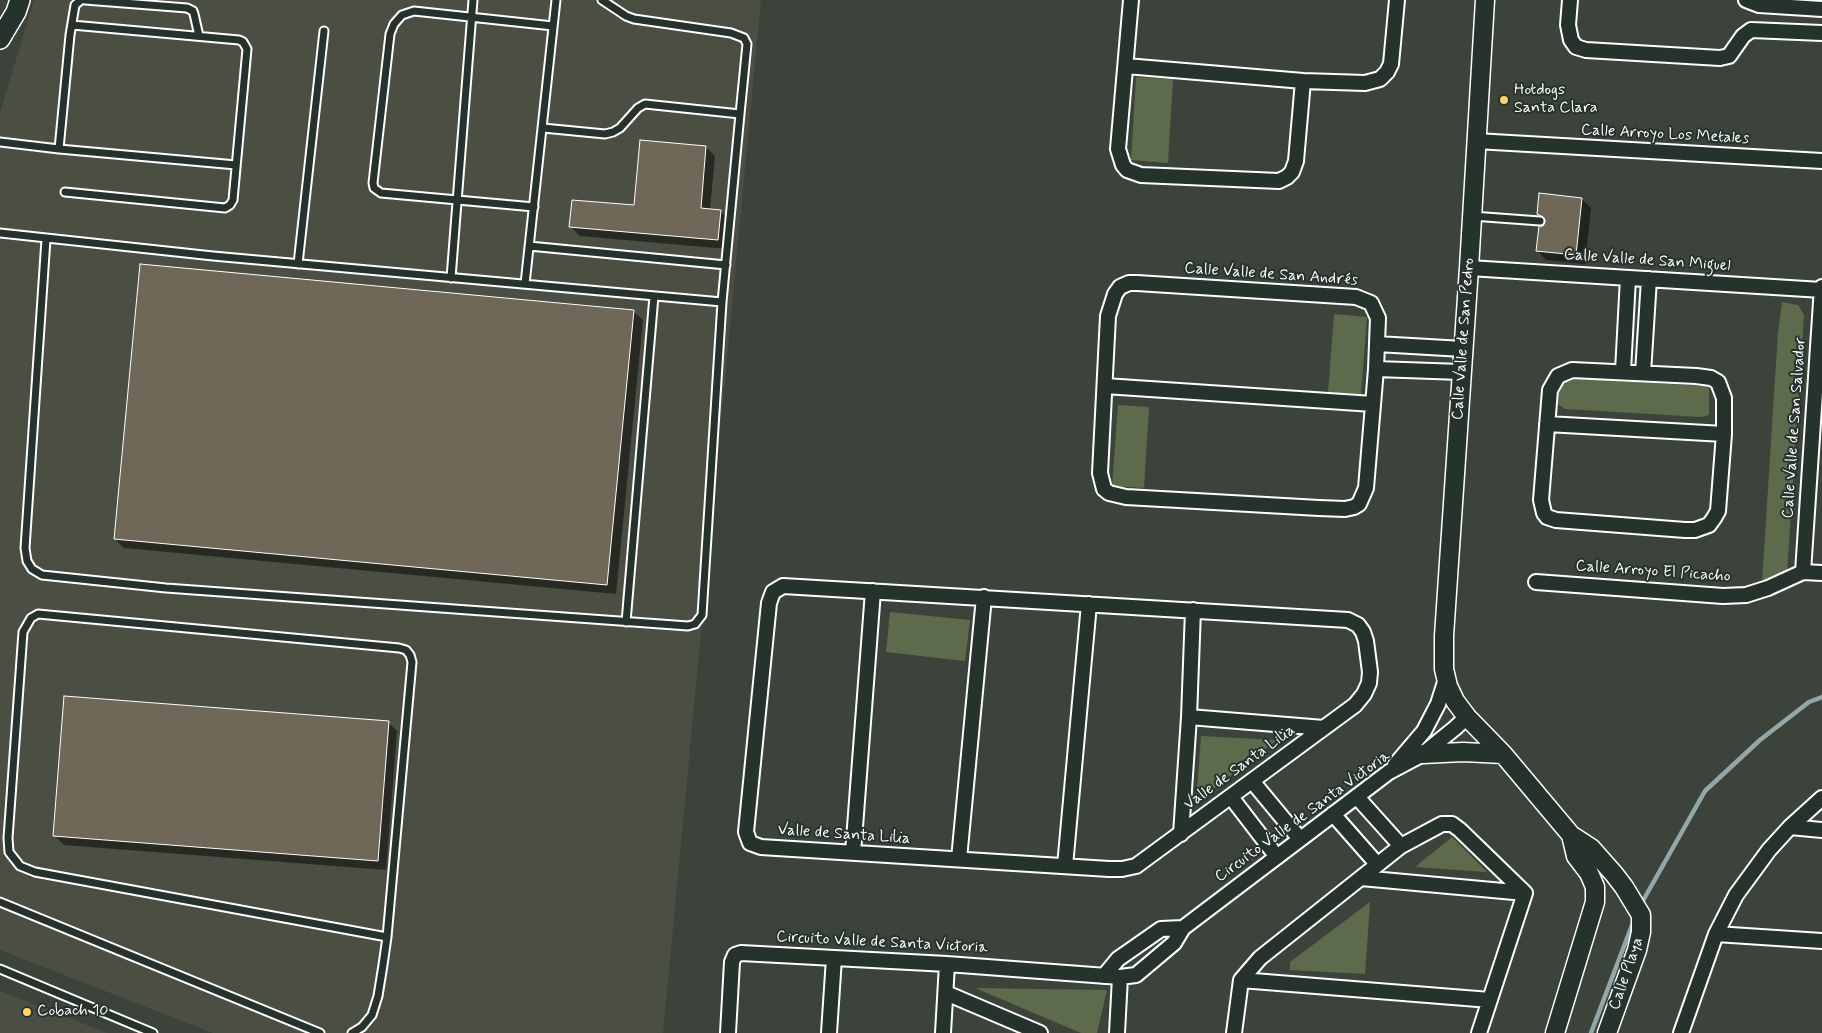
<!DOCTYPE html>
<html>
<head>
<meta charset="utf-8">
<style>
  body { margin:0 }
  canvas { display:block; background:#3c433a }
</style>
</head>
<body>
<canvas width="1822" height="1033"></canvas>
<script>
const g = document.querySelector('canvas').getContext('2d');
g.lineJoin = 'round';
function fill(path, color) {
  g.fillStyle = color;
  g.fill(path, 'evenodd');
}
function toPath(rows) {
  const path = new Path2D();
  for (const r of rows) {
    path.moveTo(r[0], r[1]);
    for (let i = 2; i < r.length; i += 2) path.lineTo(r[i], r[i + 1]);
  }
  return path;
}
function stroke(path, color, width, dash) {
  g.strokeStyle = color;
  g.lineWidth = width;
  g.lineCap = dash ? 'butt' : 'round';
  g.setLineDash(dash || []);
  g.stroke(path);
}
function label(font, color, halo, rows, align = 'center') {
  g.font = font + ' Mynerve,sans-serif';
  g.lineWidth = 4;
  g.setLineDash([]);
  g.textBaseline = 'middle';
  g.strokeStyle = halo;
  g.fillStyle = color;
  for (const [text, x, y, turn = 0] of rows) {
    g.save();
    g.translate(x, y);
    g.rotate((+turn || 0) * Math.PI / 180);
    g.textAlign = isNaN(turn) ? turn : align;
    if (halo) g.strokeText(text, 0, 0);
    g.fillText(text, 0, 0);
    g.restore();
  }
}
fill(toPath([
  [34,0,761,0,663,1033,213,1033,0,950,0,113],
  [0,991,107,1033,0,1033]
]), '#4b4e43');
fill(toPath([
  [1136,77,1173,79,1168,163,1131,160],
  [1782,302,1798,305,1804,315,1786,588,1762,582,1778,332],
  [1334,314,1367,317,1361,395,1328,393],
  [1567,378,1704,386,1709,388,1709,415,1701,417,1565,409,1558,404,1560,384],
  [1118,405,1149,407,1144,488,1112,486],
  [890,612,970,620,965,661,886,652],
  [1201,736,1277,740,1196,802],
  [1452,837,1487,872,1415,867],
  [1370,902,1365,974,1290,970,1290,962],
  [975,988,1107,990,1097,1033,1081,1033]
]), '#5d6a4b');
fill(toPath([
  [641,142,706,147,715,156,710,210,720,211,730,220,727,249,580,236,571,227,635,207],
  [1582,199,1591,208,1585,264,1546,260,1537,250,1546,221,1539,213],
  [633,311,643,320,616,594,124,548,115,539],
  [388,722,397,731,386,870,64,845,55,836]
]), '#0007');
stroke(toPath([
  [1640,906,1705,791,1760,740,1809,702,1822,697],
  [1591,1033,1634,920]
]), '#92a7a8', 4.5);
const building = toPath([
  [640,140,706,146,701,208,721,210,718,240,569,227,572,200,634,205,640,140],
  [1539,193,1582,198,1576,255,1536,251,1539,226,1543,226,1545,221,1543,217,1537,214,1539,193],
  [140,264,634,310,607,585,114,539,140,264],
  [64,696,389,721,378,861,53,836,64,696]
]);
fill(building, '#6f6757');
stroke(building, '#fff', 1);
const service = toPath([
  [85,0,187,8,193,11,194,14,199,36],
  [602,0,626,16,634,19,731,33,744,38,747,44,740,114],
  [0,142,59,149,70,35,75,5,81,0],
  [59,149,236,165],
  [65,192,225,208,230,205,233,200,247,49,243,42,239,40,72,25],
  [534,207,381,193,374,188,373,183,390,34,394,24,402,15,414,11,553,26],
  [1472,216,1540,221],
  [0,233,213,256,722,302],
  [46,239,25,548,27,561,32,569,42,575,166,588,688,626,695,624,702,615,722,302,740,114,645,104,638,108,620,128,613,132,605,134,543,128],
  [529,246,726,265],
  [298,264,324,31],
  [451,278,473,0],
  [525,284,556,0],
  [626,622,654,296],
  [0,902,320,1033],
  [0,969,153,1033],
  [352,1033,362,1027,372,1015,378,996,383,965,387,937,412,662,410,655,406,650,399,648,38,614,31,618,23,632,8,838,9,852,20,866,35,872,387,937]
]);
const minor = toPath([
  [1131,0,1118,149,1123,165,1127,170,1141,175,1279,181,1287,177,1292,172,1296,161,1303,81,1365,83,1380,79,1387,72,1391,64,1397,0],
  [1570,0,1568,25,1571,40,1576,47,1586,50,1720,58,1729,56,1743,36,1751,30,1822,33],
  [1746,0,1759,5,1822,9],
  [1126,66,1303,81],
  [1476,141,1822,161],
  [1469,268,1822,290],
  [1129,283,1137,283,1356,297,1371,303,1378,318,1376,369,1366,488,1359,504,1354,507,1345,509,1319,508,1126,497,1109,493,1104,489,1100,473,1108,316,1115,294,1120,287,1129,283],
  [1377,344,1463,349],
  [1376,369,1461,372],
  [1572,370,1696,376,1711,378,1718,382,1724,398,1724,434,1718,511,1714,518,1709,525,1695,530,1685,530,1556,520,1547,517,1544,513,1541,500,1550,390,1558,376,1572,370],
  [1623,371,1628,278],
  [1643,373,1649,279],
  [1105,386,1373,404],
  [1547,424,1724,434],
  [1803,572,1822,287],
  [1536,582,1723,596,1746,595,1768,588,1803,572,1822,573],
  [783,586,1348,620,1358,625,1363,632,1366,641,1370,672,1369,683,1364,694,1355,705,1136,866,1122,869,1109,869,761,847,750,843,746,832,769,603,773,592,783,586],
  [1189,717,1324,728],
  [1395,765,1424,731,1438,704,1446,679],
  [1252,781,1300,839],
  [1231,797,1277,857],
  [1357,797,1401,846],
  [1333,814,1377,864],
  [1790,827,1822,830],
  [1181,834,1189,717,1193,610],
  [853,853,873,591],
  [959,859,984,597],
  [1065,866,1089,604],
  [1361,878,1525,893],
  [1716,934,1822,941],
  [1104,976,1118,959,1161,929,1183,928],
  [1241,980,1490,1000],
  [946,993,1040,1033],
  [728,1033,732,962,735,955,741,953,947,964,1120,977,1136,975,1174,943,1183,928,1389,772,1423,754,1455,728,1467,717],
  [829,1033,834,958],
  [943,1033,947,964],
  [1117,1033,1120,977],
  [1234,1033,1241,980,1260,958,1401,846,1442,824,1452,824,1460,830,1525,893,1479,1033],
  [1681,1033,1716,934,1736,895,1769,850,1790,827,1822,798]
]);
const tertiary = toPath([
  [1485,0,1469,268,1444,636,1444,669,1448,686,1455,701,1467,717,1503,754,1571,835,1591,848,1614,874,1624,887,1641,915,1641,932,1637,950,1607,1033],
  [1423,754,1463,752,1503,754],
  [1555,1033,1595,902,1595,887,1589,873,1576,856,1571,835]
]);
const secondary = toPath([
  [0,39,16,12,20,0]
]);
stroke(service, '#fff', 11);
stroke(minor, '#fff', 18);
stroke(tertiary, '#fff', 21);
stroke(secondary, '#fff', 22);
stroke(service, '#26332d', 7);
stroke(minor, '#26332d', 14);
stroke(tertiary, '#26332d', 18);
stroke(secondary, '#26332d', 19);
for (const [x, y, r, color] of [
  [1504,100,5,"#ffd166"],
  [27,1012,5,"#ffd166"]
]) {
  const dot = new Path2D();
  dot.arc(x, y, r, 0, 2 * Math.PI);
  g.fillStyle = color;
  g.fill(dot);
  stroke(dot, '#26332d', 2);
}
label('16px', '#fff', '#26332d', [
  ["Hotdogs",1514,91],
  ["Santa Clara",1514,109],
  ["Cobach 10",37,1012]
], 'left');
label('16px', '#fff', '#26332d', [
  ["Calle Arroyo Los Metales",1665,135,3],
  ["Calle Valle de San Miguel",1647,261,4],
  ["Calle Valle de San Andrés",1271,275,4],
  ["Calle Valle de San Pedro",1464,339,-86],
  ["Calle Valle de San Salvador",1795,428,-86],
  ["Calle Arroyo El Picacho",1653,572,4],
  ["Valle de Santa Lilia",1240,768,-36],
  ["Circuito Valle de Santa Victoria",1303,817,-36],
  ["Valle de Santa Lilia",844,835,4],
  ["Circuito Valle de Santa Victoria",882,943,3],
  ["Calle Playa",1627,974,-71]
]);
</script>
</body>
</html>
